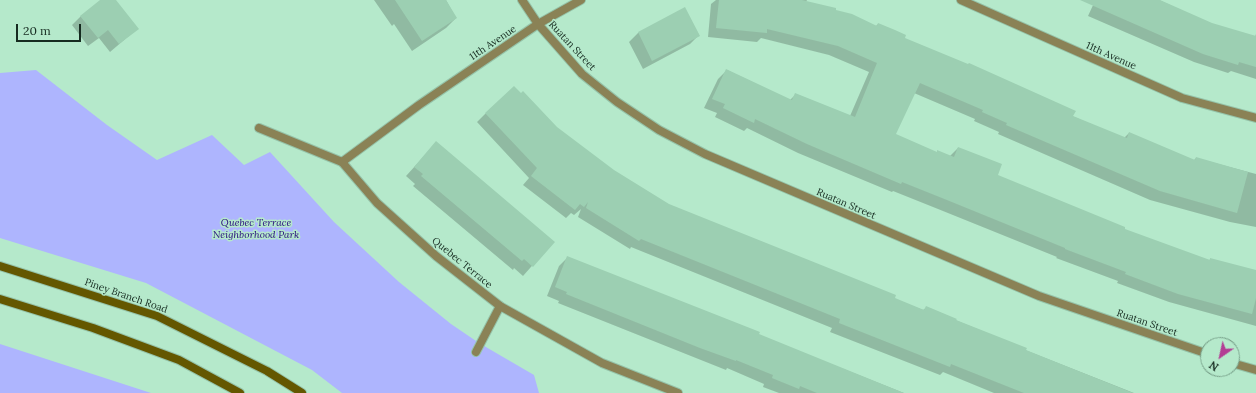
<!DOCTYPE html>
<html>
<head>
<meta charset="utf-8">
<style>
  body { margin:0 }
  #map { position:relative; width:1256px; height:393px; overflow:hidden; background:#b5e9cb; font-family:Lora,serif }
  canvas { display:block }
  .north { position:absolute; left:1200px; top:337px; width:40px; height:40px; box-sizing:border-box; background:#b5e9cb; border:1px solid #759d87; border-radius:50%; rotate:214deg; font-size:11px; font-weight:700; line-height:16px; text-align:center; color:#162b20 }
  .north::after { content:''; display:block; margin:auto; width:14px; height:18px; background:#b33d94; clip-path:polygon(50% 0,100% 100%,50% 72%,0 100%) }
  .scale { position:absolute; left:16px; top:24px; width:65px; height:18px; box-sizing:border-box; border:2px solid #162b20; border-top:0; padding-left:5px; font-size:12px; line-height:14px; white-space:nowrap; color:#162b20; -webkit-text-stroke:3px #b5e9cb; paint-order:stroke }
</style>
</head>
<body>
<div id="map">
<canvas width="1256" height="393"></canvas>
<div class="north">N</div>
<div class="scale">20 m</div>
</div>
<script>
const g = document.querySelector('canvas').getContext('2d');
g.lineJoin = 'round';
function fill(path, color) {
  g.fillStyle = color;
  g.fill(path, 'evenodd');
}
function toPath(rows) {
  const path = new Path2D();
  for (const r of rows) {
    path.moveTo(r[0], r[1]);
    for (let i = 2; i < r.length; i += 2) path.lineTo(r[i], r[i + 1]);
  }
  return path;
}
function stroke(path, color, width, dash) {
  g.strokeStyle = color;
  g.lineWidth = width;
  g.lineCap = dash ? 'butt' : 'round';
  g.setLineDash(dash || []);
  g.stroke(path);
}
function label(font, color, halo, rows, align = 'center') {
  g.font = font + ' Lora,serif';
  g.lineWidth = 3;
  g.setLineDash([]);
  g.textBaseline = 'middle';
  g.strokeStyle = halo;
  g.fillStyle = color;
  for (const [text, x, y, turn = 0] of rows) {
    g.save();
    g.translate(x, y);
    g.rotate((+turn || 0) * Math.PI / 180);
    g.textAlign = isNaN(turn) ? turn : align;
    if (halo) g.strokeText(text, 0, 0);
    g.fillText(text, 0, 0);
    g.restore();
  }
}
fill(toPath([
  [36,70,107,125,157,160,212,135,244,165,270,152,334,222,399,282,451,324,479,343,534,375,539,393,342,393,312,370,146,283,0,238,0,73],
  [0,344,151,393,0,393]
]), '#aeb5fe');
fill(toPath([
  [102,0,115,0,137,29,110,52,99,38,88,46,72,25,81,16],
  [374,0,446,0,456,18,446,28,412,51,394,24,392,26],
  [716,0,807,0,806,2,876,26,878,24,903,38,1072,116,1124,138,1129,133,1193,161,1196,158,1256,174,1256,227,1230,222,1150,200,998,134,999,132,974,121,975,119,914,93,894,134,937,153,950,156,958,148,996,175,1123,229,1209,261,1210,259,1256,271,1256,326,1169,302,1117,283,1118,281,1056,258,1057,257,938,209,893,191,892,192,798,153,747,128,744,131,715,117,717,113,704,108,718,79,727,70,790,100,796,94,850,116,869,72,829,55,761,38,757,42,708,37,711,4],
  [1086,0,1159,0,1212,24,1255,37,1256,34,1256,79,1231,71,1228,73,1194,62,1088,16,1094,3],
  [685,9,699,35,690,44,643,69,629,42,638,33],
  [486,113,556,128,614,171,668,205,894,299,923,310,926,308,1026,349,1025,350,1134,393,994,393,943,372,940,375,830,332,832,328,631,247,630,249,578,217,581,209,574,215,571,213,566,218,523,185,529,178,477,122],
  [436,143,553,242,523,276,514,268,513,270,413,186,415,184,406,176],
  [568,257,758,335,904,393,779,393,763,387,764,384,727,368,726,370,558,303,559,301,547,296,559,266]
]), '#0003');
fill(toPath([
  [100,0,116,0,139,29,119,44,108,30,98,38,80,16],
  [395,0,446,0,457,18,422,41],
  [719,0,802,0,836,8,836,10,852,14,877,26,878,23,895,30,906,35,905,38,968,64,969,63,1076,111,1073,116,1127,138,1129,132,1195,160,1196,157,1248,172,1237,213,1160,191,1006,125,1007,123,982,112,983,110,920,83,896,134,937,152,937,150,954,157,958,147,1002,164,998,175,1125,227,1125,229,1210,260,1210,258,1256,270,1256,298,1252,314,1178,294,1125,274,1126,272,1065,249,1065,248,947,200,902,182,901,184,807,144,755,119,754,123,723,108,725,104,712,99,726,69,792,100,795,93,855,117,877,63,838,46,767,29,767,33,716,28],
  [1080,0,1160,0,1212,23,1256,36,1256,67,1239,62,1238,65,1203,54],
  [685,7,700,36,652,61,638,32],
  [514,86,521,93,523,91,557,127,614,170,669,204,896,295,895,298,924,310,926,306,957,319,956,320,1027,348,1026,350,1133,393,1024,393,951,364,950,367,839,323,840,319,641,239,639,241,586,208,588,202,584,207,580,204,575,210,531,176,537,168,485,113],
  [436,141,555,242,533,267,524,259,522,261,421,176,423,174,414,167],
  [567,256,760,332,759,334,904,393,817,393,800,386,799,389,772,378,773,375,736,360,736,361,700,348,566,294,567,292,555,287]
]), '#9ccfb2');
const lane = toPath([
  [259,128,342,162],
  [476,352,500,306]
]);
const street = toPath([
  [522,0,538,24,582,74,617,102,659,130,705,154,1039,296,1208,354],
  [581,0,538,24,419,105,342,162,377,203,436,256,500,306,602,363,678,393],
  [961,0,1182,98,1256,118],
  [1232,363,1256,370]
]);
const secondary = toPath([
  [0,266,157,316,267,371,302,393],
  [0,299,93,328,179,360,240,393]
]);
stroke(lane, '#95c3a9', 10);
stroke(street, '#95c3a9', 10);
stroke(secondary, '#95c3a9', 10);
stroke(lane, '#8a8256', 8);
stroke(street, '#8a8256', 8);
stroke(secondary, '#645700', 8);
label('10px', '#162b20', '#b5e9cb', [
  ["11th Avenue",493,43,-34],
  ["Ruatan Street",572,46,47],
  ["11th Avenue",1111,56,24],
  ["Ruatan Street",846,204,23],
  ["Quebec Terrace",462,263,39],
  ["Piney Branch Road",126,296,19],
  ["Ruatan Street",1147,323,19]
]);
label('italic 10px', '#260a7d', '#b5e9cb', [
  ["Quebec Terrace",256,223],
  ["Neighborhood Park",256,235]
]);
</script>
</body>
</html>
